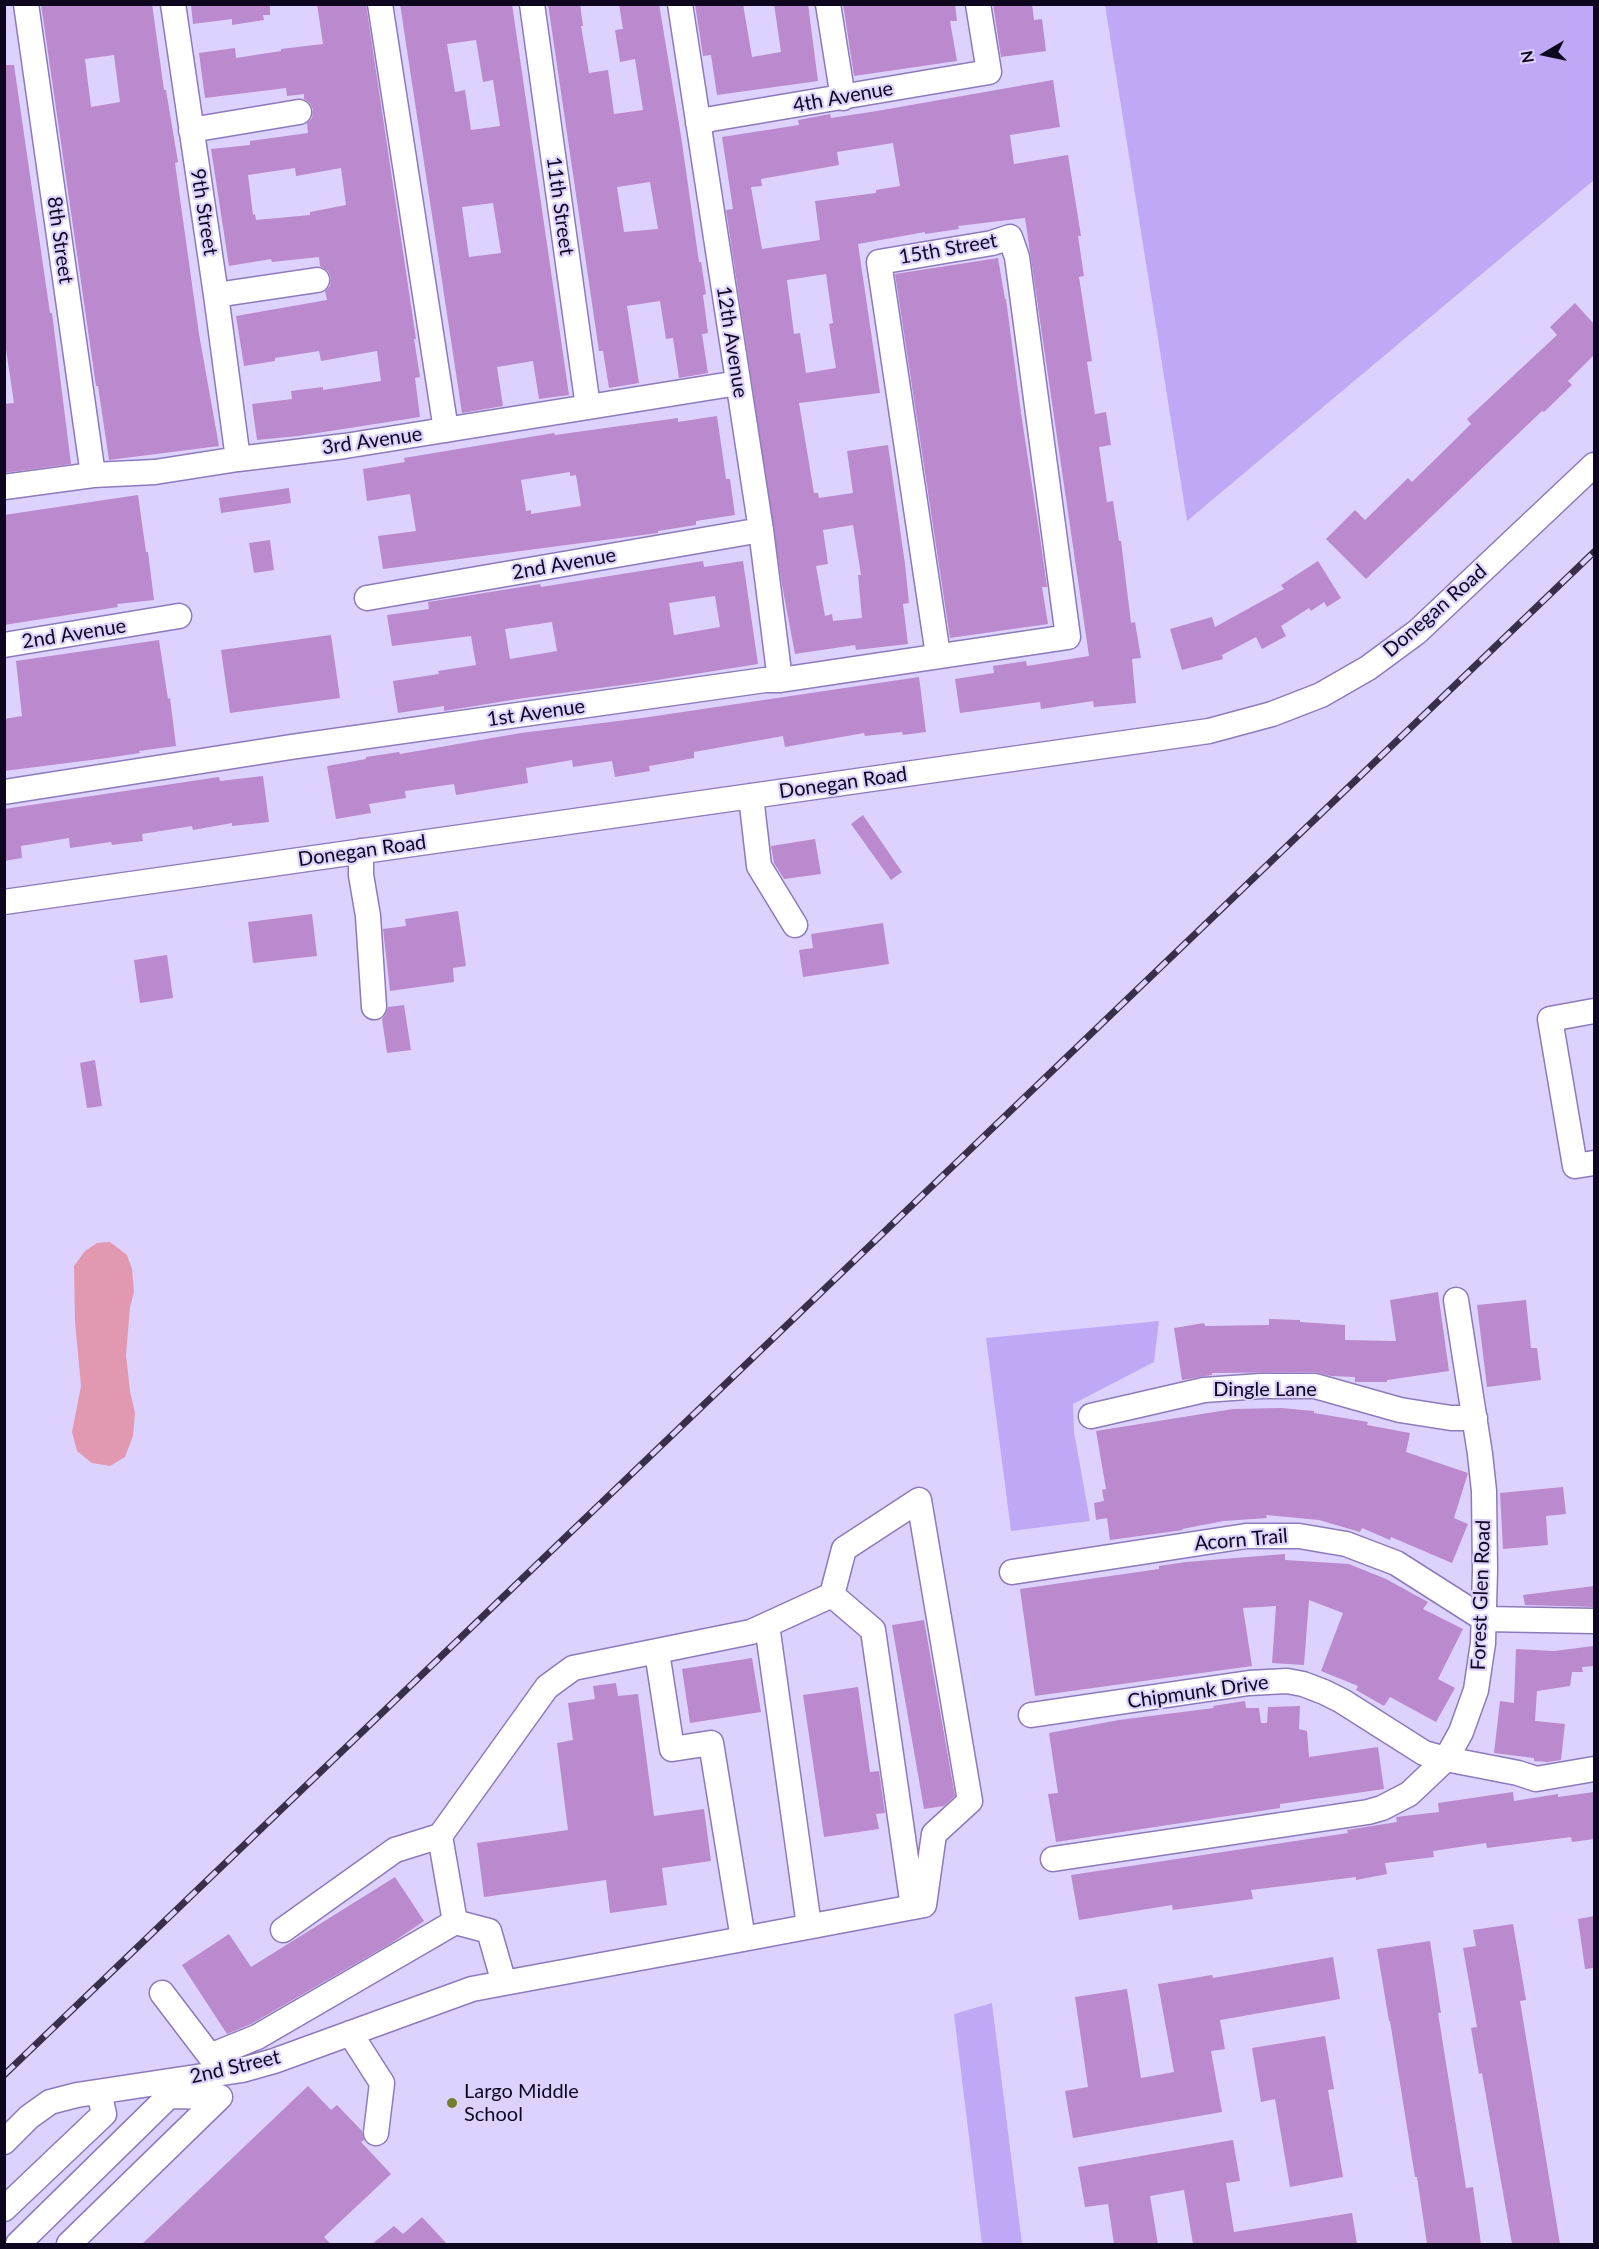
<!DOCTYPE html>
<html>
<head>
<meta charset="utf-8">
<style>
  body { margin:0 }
  #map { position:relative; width:1599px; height:2249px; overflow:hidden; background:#ddd2fd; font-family:Lato,sans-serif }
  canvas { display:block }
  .frame { position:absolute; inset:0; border:6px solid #0e061e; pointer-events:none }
  .north { position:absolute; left:1515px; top:24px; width:60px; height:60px; -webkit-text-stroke:4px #ddd2fd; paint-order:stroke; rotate:261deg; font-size:16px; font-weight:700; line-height:24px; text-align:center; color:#0e061e }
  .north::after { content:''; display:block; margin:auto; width:21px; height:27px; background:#0e061e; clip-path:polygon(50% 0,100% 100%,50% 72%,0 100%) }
</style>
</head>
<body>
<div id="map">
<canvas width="1599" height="2249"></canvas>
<div class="frame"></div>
<div class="north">N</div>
</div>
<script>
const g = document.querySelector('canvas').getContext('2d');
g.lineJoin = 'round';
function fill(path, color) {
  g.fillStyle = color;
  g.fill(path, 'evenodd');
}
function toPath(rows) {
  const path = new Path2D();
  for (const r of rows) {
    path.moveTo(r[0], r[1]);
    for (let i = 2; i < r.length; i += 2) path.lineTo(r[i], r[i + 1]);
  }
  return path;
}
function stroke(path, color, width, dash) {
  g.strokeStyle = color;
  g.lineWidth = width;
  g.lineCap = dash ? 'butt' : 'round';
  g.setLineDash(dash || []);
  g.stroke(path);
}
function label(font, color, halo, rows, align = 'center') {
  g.font = font + ' Lato,sans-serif';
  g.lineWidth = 4.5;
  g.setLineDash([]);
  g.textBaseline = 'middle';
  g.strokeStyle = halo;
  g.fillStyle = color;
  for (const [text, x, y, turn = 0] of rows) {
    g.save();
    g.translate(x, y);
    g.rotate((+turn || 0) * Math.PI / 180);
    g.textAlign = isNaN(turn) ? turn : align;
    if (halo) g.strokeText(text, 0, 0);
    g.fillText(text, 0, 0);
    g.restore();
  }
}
fill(toPath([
  [110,1242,127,1255,132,1269,134,1292,130,1307,126,1355,130,1391,135,1413,133,1436,125,1457,110,1466,92,1463,77,1451,72,1432,81,1386,75,1322,74,1266,85,1251,97,1243]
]), '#e298b1');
fill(toPath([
  [1105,5,1594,5,1594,180,1187,521],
  [1159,1321,1154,1362,1073,1404,1074,1432,1090,1521,1011,1531,986,1338],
  [992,2003,1022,2244,982,2244,954,2014]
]), '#bfa8f5');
fill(toPath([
  [41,4,152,4,164,90,166,90,178,162,175,163,199,334,219,446,109,460,98,386,96,386],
  [114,55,120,102,91,107,85,59],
  [191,4,270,4,270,15,263,15,264,20,232,25,232,19,193,24],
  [317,4,366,4,416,339,414,339,420,377,415,378,420,417,298,436,257,440,252,404,292,399,291,391,323,387,323,390,381,381,377,351,321,361,319,351,275,358,275,361,244,366,236,316,327,300,325,291,330,286,331,278,328,271,320,266,319,257,272,262,271,259,229,266,211,149,250,145,250,141,308,133,307,123,312,118,313,110,310,103,304,99,304,94,287,96,286,88,205,98,199,53,235,48,236,58,281,51,281,49,323,44],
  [295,168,296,176,341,168,346,205,310,212,310,215,256,220,255,214,253,215,248,175],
  [400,4,512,4,569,395,539,399,533,361,497,367,503,406,462,413],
  [476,40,483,82,493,80,500,126,471,130,465,90,455,92,447,44],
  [493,203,501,253,469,257,462,207],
  [548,4,580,4,583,26,581,26,589,73,608,70,614,114,643,110,635,59,620,62,615,30,623,29,619,4,659,4,681,136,699,262,701,262,706,294,703,295,708,333,702,334,708,373,679,378,673,338,666,339,660,301,627,306,639,383,609,388,603,351,599,351],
  [650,182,658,229,624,232,617,187],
  [695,4,743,4,752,57,781,52,774,4,808,4,818,81,717,95,711,55,703,56],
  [843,4,955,4,957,21,950,21,957,61,854,76],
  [993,4,1032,4,1034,20,1042,19,1046,51,1001,57],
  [4,65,14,65,50,313,52,313,71,464,4,473,4,404,14,403,4,336],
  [1053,80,1060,127,1010,135,1014,164,1068,155,1081,236,1078,236,1084,276,1079,277,1092,361,1087,362,1095,414,1106,412,1111,445,1099,447,1107,502,1113,501,1119,541,1121,541,1131,623,1135,622,1141,658,1132,659,1136,703,1094,707,1093,701,1041,709,1040,702,960,713,955,679,994,673,993,666,1026,661,1027,666,1089,656,1025,218,958,226,959,229,925,234,925,232,858,244,880,393,799,403,814,493,818,493,819,498,853,493,847,451,888,445,905,564,909,603,903,604,908,644,856,650,855,645,795,654,782,585,726,210,733,209,722,137,799,125,798,120,830,114,831,118,877,111],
  [893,143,900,186,876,190,876,193,815,201,820,240,762,249,751,187,762,186,761,179,839,165,837,152],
  [826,274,833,323,829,324,836,368,806,373,800,333,794,334,787,280],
  [853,525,861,575,858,575,862,618,833,621,832,614,825,616,816,566,828,564,823,530],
  [998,258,1005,299,1006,299,1021,413,1040,537,1047,587,1042,587,1048,624,950,638,895,274],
  [1575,303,1594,324,1594,355,1568,381,1572,385,1544,412,1542,411,1366,579,1326,539,1355,510,1365,520,1408,478,1412,482,1471,424,1467,419,1557,335,1550,327],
  [717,416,726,479,730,479,735,515,696,521,696,525,658,531,658,533,383,569,378,536,416,531,410,494,367,501,363,469,405,462,404,458,554,433,555,435,678,418,678,422],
  [570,472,570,476,576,475,581,506,531,514,531,510,526,511,521,480],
  [289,488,291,503,221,513,219,498],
  [138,495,146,552,148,552,154,600,117,604,118,607,4,625,4,515],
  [270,540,274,570,254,573,249,543],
  [703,561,704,567,743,561,758,664,645,682,524,698,444,711,444,706,398,713,393,681,439,674,438,671,476,665,471,636,392,646,387,615,429,609,428,602,453,598,540,584,541,587],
  [715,596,720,627,674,635,669,603],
  [552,622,557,651,510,659,505,629],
  [1318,561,1341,598,1327,607,1324,602,1311,611,1309,608,1281,626,1286,636,1262,649,1256,637,1222,655,1223,659,1182,670,1170,629,1212,617,1215,627,1284,589,1281,585],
  [331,635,340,698,230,713,221,650],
  [159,640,168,699,170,698,176,746,139,751,140,753,107,758,4,771,4,719,22,716,16,661],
  [919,677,926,732,903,735,902,732,865,736,864,733,785,747,783,736,694,752,694,758,649,766,650,771,615,777,612,761,573,767,572,760,526,768,528,783,456,795,454,784,405,791,406,798,369,804,371,813,336,819,327,766,366,759,366,757,399,752,400,754,521,733,642,718],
  [263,776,269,822,232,826,232,823,193,830,192,826,142,834,143,841,112,845,111,842,70,848,69,838,21,846,22,858,4,861,4,809,219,777,220,781],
  [863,815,902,872,891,880,851,824],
  [815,839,821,874,784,879,774,863,771,846],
  [458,911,466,966,453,968,454,982,390,991,383,929,406,926,405,919],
  [312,914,317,956,253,963,248,922],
  [883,923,889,964,803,977,799,950,813,948,811,934],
  [167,955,173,998,140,1003,134,960],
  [404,1005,411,1050,387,1053,382,1019,386,1014,388,1007],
  [95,1060,102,1106,87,1108,80,1063],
  [1438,1292,1449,1371,1387,1380,1387,1382,1355,1382,1355,1377,1331,1376,1315,1372,1212,1373,1212,1375,1182,1380,1174,1328,1204,1323,1205,1326,1269,1325,1269,1319,1300,1320,1300,1322,1345,1325,1345,1340,1396,1341,1390,1300],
  [1526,1300,1531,1348,1537,1348,1541,1380,1487,1387,1477,1305],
  [1281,1408,1314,1411,1314,1413,1368,1422,1367,1425,1410,1433,1406,1452,1468,1473,1454,1518,1468,1524,1452,1563,1391,1537,1390,1540,1362,1528,1360,1532,1319,1520,1266,1515,1267,1518,1224,1521,1182,1529,1183,1530,1110,1540,1107,1518,1096,1520,1094,1503,1104,1501,1102,1490,1106,1489,1096,1431,1233,1409],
  [1563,1487,1566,1514,1546,1516,1548,1545,1503,1549,1500,1493],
  [1285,1554,1285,1560,1349,1564,1386,1579,1428,1602,1423,1609,1463,1629,1438,1679,1455,1688,1436,1722,1390,1697,1384,1706,1356,1690,1358,1686,1321,1671,1343,1613,1309,1600,1304,1665,1272,1663,1276,1606,1243,1608,1252,1666,1035,1696,1020,1589,1159,1569,1159,1566,1186,1562],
  [1594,1586,1594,1607,1525,1605,1523,1595],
  [924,1620,955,1796,944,1806,924,1809,892,1625],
  [1594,1646,1594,1666,1582,1667,1583,1672,1572,1672,1570,1686,1537,1691,1535,1721,1565,1724,1561,1760,1548,1762,1534,1761,1534,1758,1494,1753,1500,1701,1514,1703,1516,1649,1554,1651],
  [752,1658,761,1712,690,1723,682,1669],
  [616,1683,618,1696,638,1694,654,1816,704,1809,711,1861,662,1868,667,1905,610,1913,606,1880,484,1897,477,1843,568,1830,557,1743,573,1740,568,1703,595,1699,593,1686],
  [858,1687,870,1772,879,1771,885,1813,876,1814,879,1829,824,1837,803,1695],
  [1245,1701,1246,1708,1259,1708,1261,1723,1267,1723,1268,1707,1300,1706,1299,1729,1307,1731,1309,1757,1378,1747,1384,1789,1280,1804,1280,1808,1056,1842,1048,1794,1058,1793,1049,1733,1119,1720,1214,1708,1213,1706],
  [1513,1792,1514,1801,1558,1794,1558,1797,1594,1792,1594,1839,1572,1842,1571,1837,1487,1848,1486,1843,1433,1851,1434,1857,1385,1863,1387,1874,1356,1880,1356,1877,1251,1890,1253,1899,1173,1910,1172,1905,1079,1920,1071,1875,1348,1833,1347,1830,1397,1822,1396,1817,1439,1812,1438,1803],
  [395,1877,424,1921,393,1942,251,2024,227,2034,182,1965,229,1934,251,1967],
  [1594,1916,1594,1968,1585,1969,1578,1919],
  [1513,1924,1526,2000,1520,2001,1560,2244,1512,2244,1482,2073,1479,2074,1471,2028,1477,2027,1463,1948,1476,1946,1473,1930],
  [1430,1941,1441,2013,1438,2013,1466,2188,1473,2187,1481,2244,1427,2244,1417,2177,1415,2177,1390,2021,1389,2021,1377,1949],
  [1333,1957,1340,1999,1220,2020,1225,2049,1211,2051,1222,2112,1073,2138,1065,2091,1088,2087,1075,1997,1127,1989,1141,2078,1174,2072,1158,1984,1212,1975,1213,1978],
  [1325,2036,1334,2089,1328,2090,1343,2177,1290,2187,1275,2099,1261,2102,1252,2048],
  [308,2086,331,2110,337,2105,362,2131,364,2140,361,2142,391,2174,324,2237,331,2244,142,2244],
  [1233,2140,1240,2181,1226,2183,1234,2232,1352,2213,1357,2244,1193,2244,1184,2190,1150,2196,1158,2244,1114,2244,1108,2204,1085,2207,1078,2167],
  [422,2217,447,2244,372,2244,394,2226,403,2234]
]), '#bb89cd');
const minor = toPath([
  [26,4,93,475],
  [173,4,216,295,238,459],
  [380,4,446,430],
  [532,4,588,407],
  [680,4,761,530,780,680],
  [828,4,843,98],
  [698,123,711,119,989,72,978,4],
  [191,130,299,112],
  [216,295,317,280],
  [4,487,93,475,155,472,238,459,345,446,738,383],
  [367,598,761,530],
  [4,645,179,616],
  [4,792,291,747,765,680,780,680,1068,637,1017,257,1010,237,992,243,879,262,938,655],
  [751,796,759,866,795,925],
  [361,851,361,875,368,916,374,1007],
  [4,902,1160,738,1209,731,1272,714,1321,695,1368,668,1417,632,1594,465],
  [1594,1011,1550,1019,1575,1166,1594,1163],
  [1091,1416,1204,1390,1261,1386,1315,1386,1400,1410,1451,1418,1475,1418],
  [1012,1572,1246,1536,1299,1536,1346,1544,1396,1563,1484,1619,1594,1621],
  [832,1595,873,1630,913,1907],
  [767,1625,809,1926],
  [657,1652,672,1749,711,1743,743,1939],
  [1031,1715,1249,1683,1287,1681,1303,1684,1324,1692,1342,1701,1424,1753,1446,1759,1518,1773,1536,1779,1594,1769],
  [1053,1859,1368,1812,1382,1808,1409,1794,1446,1759,1461,1732,1476,1690,1483,1643,1485,1570,1484,1491,1480,1454,1456,1300],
  [283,1930,395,1850,440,1836],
  [162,1993,210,2056,257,2037,455,1922],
  [350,2033,382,2083,376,2133],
  [4,2142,29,2117,50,2102,77,2095,242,2070,274,2061,472,1989,504,1983,743,1939,924,1905,934,1834,970,1801,919,1500,844,1549,832,1595,751,1632,573,1668,547,1687,440,1836,455,1922,489,1931,504,1983],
  [4,2209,104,2114,99,2092],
  [18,2244,169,2096,220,2097,69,2244]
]);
stroke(minor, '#8d7abb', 27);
stroke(minor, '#fff', 24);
const rail = toPath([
  [4,2075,1594,552]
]);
stroke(rail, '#382f4b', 7);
stroke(rail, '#ddd2fd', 4.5, [14]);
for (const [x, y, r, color] of [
  [452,2103,6,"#727f2c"]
]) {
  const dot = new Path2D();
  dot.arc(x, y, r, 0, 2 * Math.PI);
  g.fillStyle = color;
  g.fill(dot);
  stroke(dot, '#ddd2fd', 2);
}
label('20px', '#0e061e', '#ddd2fd', [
  ["4th Avenue",843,97,-10],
  ["11th Street",560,206,82],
  ["9th Street",204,212,81],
  ["8th Street",60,240,82],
  ["15th Street",948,249,-10],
  ["12th Avenue",732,342,81],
  ["3rd Avenue",372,441,-8],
  ["2nd Avenue",564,564,-10],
  ["Donegan Road",1435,611,-41],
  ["2nd Avenue",74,634,-9],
  ["1st Avenue",536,713,-8],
  ["Donegan Road",843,783,-8],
  ["Donegan Road",362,851,-8],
  ["Dingle Lane",1265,1390],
  ["Acorn Trail",1241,1540,-5],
  ["Forest Glen Road",1481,1595,-88],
  ["Chipmunk Drive",1198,1692,-8],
  ["2nd Street",235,2067,-13]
]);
label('20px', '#0e061e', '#ddd2fd', [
  ["Largo Middle",464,2092],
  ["School",464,2115]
], 'left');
</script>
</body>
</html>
